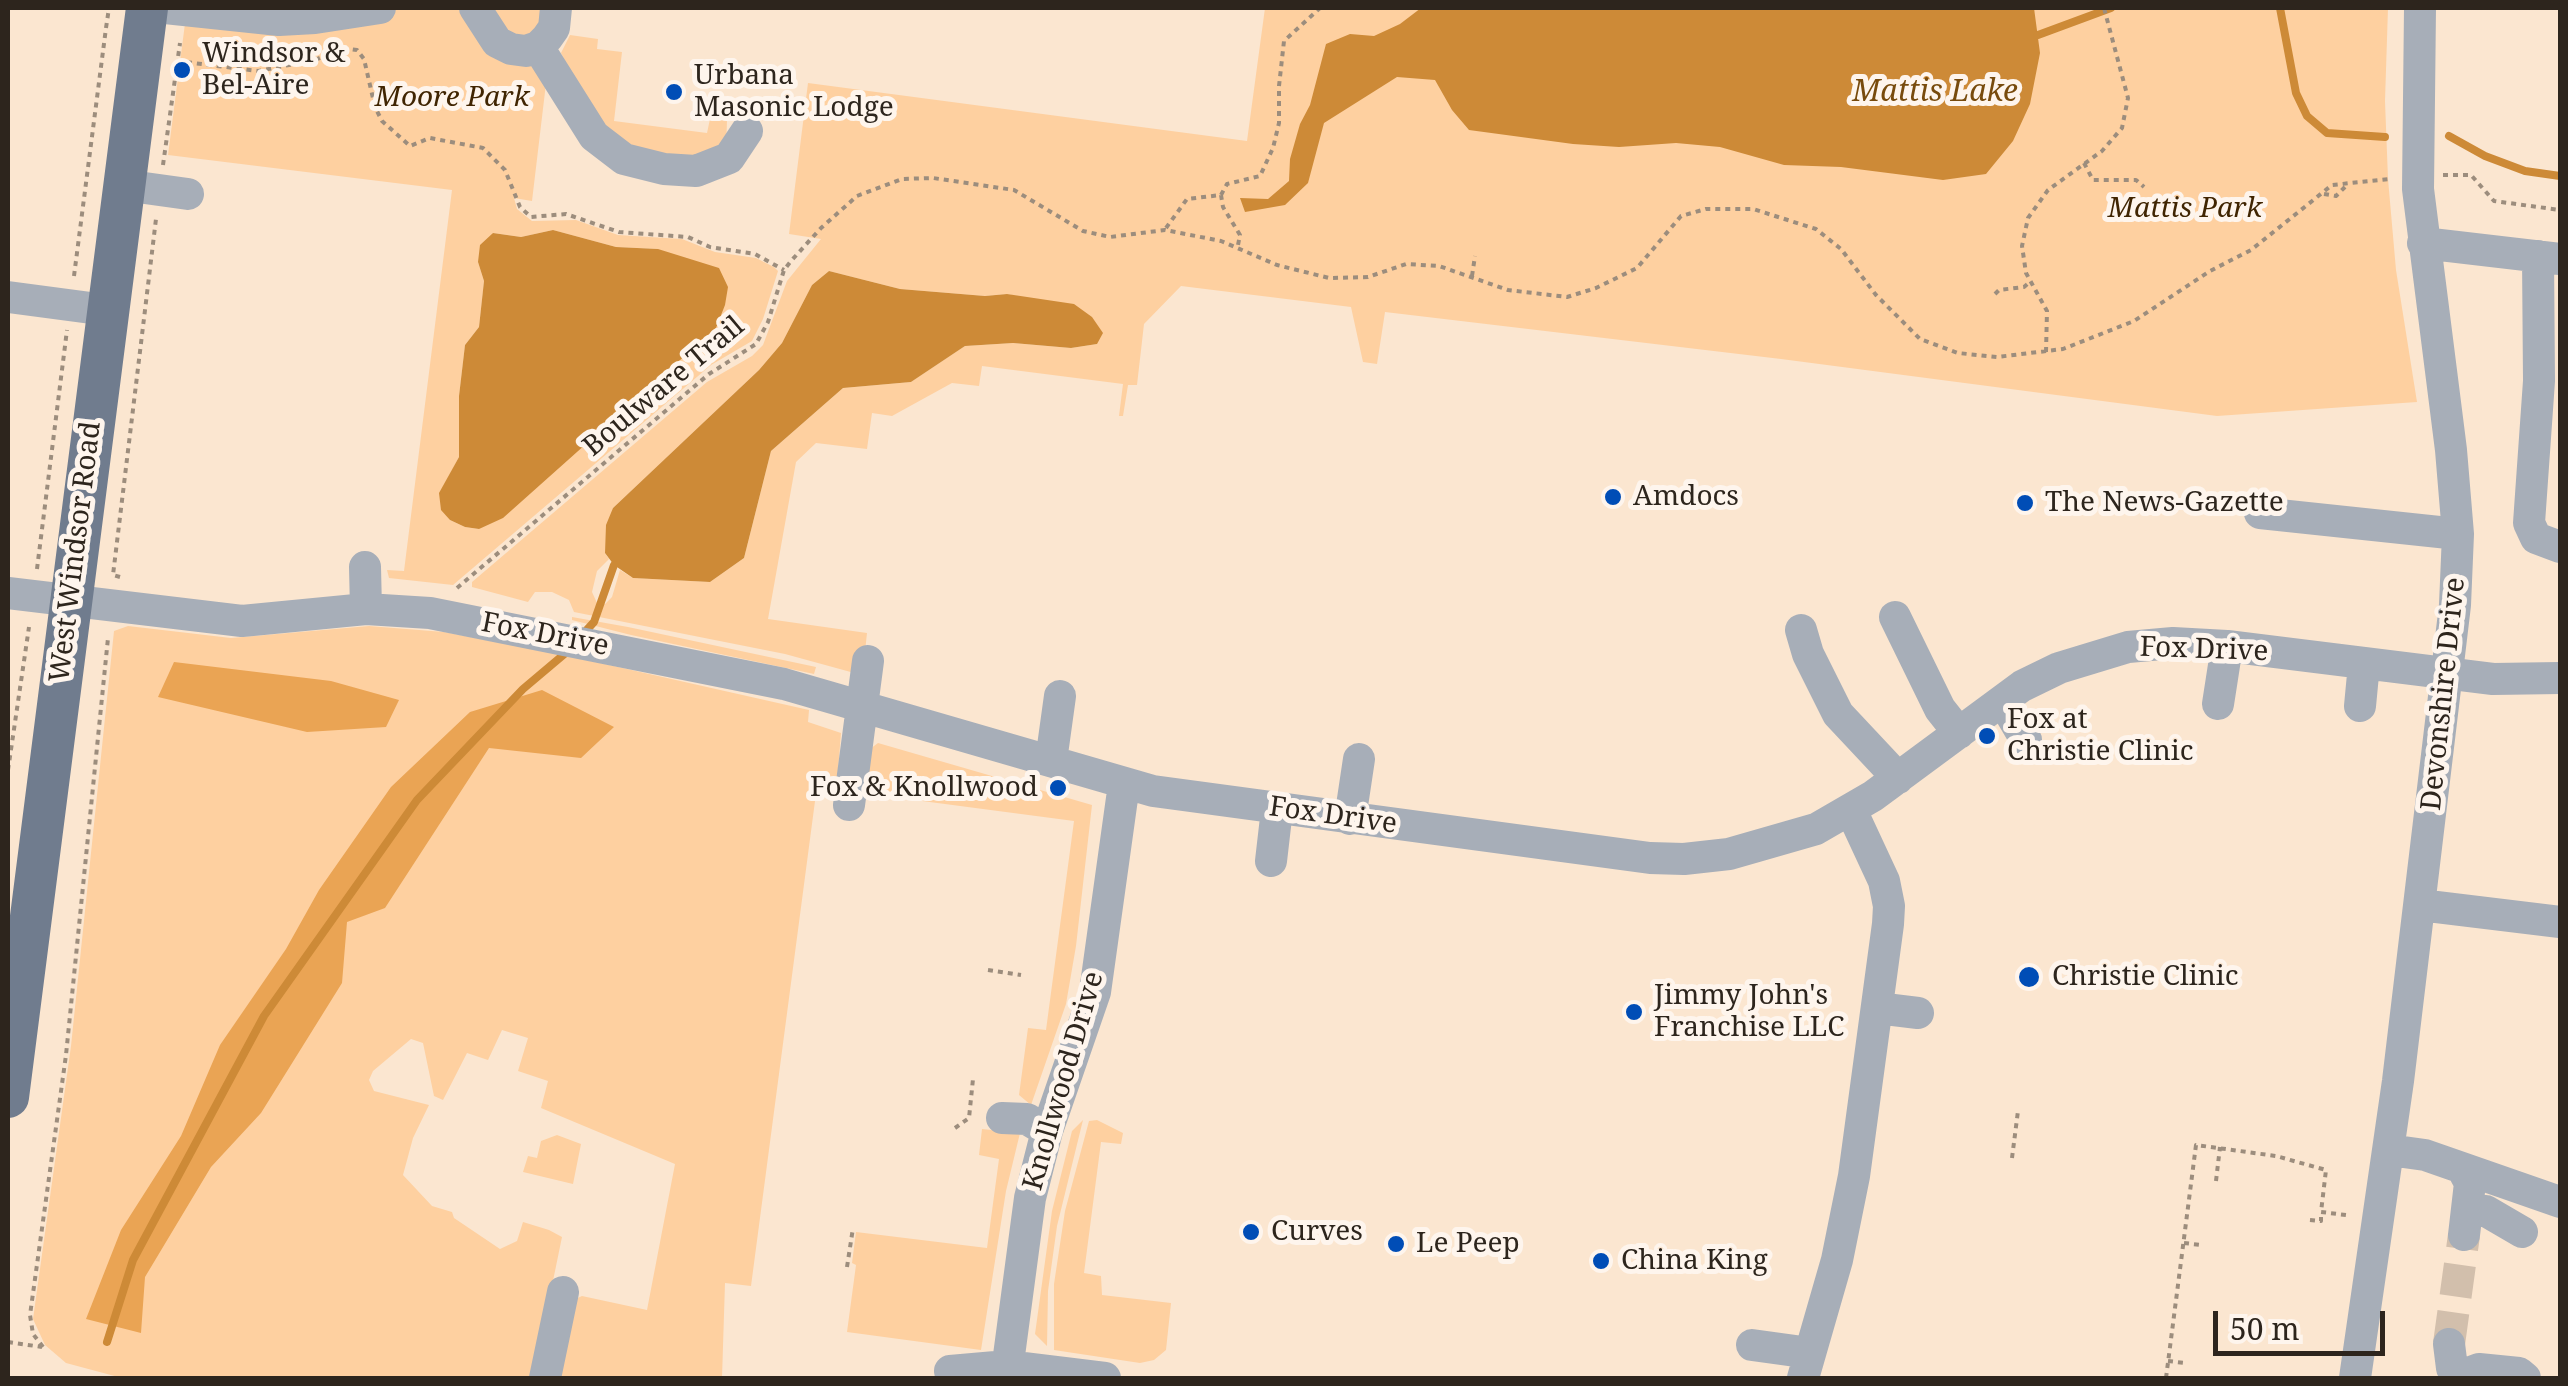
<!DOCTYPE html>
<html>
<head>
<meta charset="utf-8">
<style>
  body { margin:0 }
  #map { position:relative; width:2568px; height:1386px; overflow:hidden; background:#fbe6d0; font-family:"Noto Serif",serif }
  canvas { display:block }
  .frame { position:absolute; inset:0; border:10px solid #2d251d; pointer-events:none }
  .scale { position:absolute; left:2213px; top:1311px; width:172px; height:45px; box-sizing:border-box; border:5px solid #2d251d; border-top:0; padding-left:12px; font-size:30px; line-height:35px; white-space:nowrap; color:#2d251d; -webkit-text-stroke:8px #fef5ed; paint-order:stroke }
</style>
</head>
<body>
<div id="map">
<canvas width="2568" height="1386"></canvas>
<div class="frame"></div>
<div class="scale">50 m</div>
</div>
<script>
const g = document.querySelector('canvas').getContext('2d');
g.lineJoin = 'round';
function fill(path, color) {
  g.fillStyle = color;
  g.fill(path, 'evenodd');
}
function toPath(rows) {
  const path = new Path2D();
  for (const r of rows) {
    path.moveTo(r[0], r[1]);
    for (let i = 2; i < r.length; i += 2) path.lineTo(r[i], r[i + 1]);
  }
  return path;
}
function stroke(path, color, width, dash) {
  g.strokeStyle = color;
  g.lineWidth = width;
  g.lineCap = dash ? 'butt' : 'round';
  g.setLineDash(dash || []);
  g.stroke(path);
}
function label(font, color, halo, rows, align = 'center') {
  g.font = font + ' "Noto Serif",serif';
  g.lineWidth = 10;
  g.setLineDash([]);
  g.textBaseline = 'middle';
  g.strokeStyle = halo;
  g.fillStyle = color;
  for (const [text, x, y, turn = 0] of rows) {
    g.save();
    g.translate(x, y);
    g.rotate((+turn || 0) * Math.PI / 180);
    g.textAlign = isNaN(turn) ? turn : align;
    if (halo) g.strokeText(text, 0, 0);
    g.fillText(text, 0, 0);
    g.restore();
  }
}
fill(toPath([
  [187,8,555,8,532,201,514,198,517,209,532,221,576,220,618,235,682,239,715,252,756,258,774,267,778,271,763,319,752,341,711,365,453,585,389,578,387,570,404,571,452,190,168,155],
  [553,230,616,247,658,249,479,529,465,527,450,520,440,493,459,457,459,396,465,345,479,327,484,281,478,262,493,233,521,237],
  [1265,8,2388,8,2385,101,2388,179,2396,270,2417,402,2217,416,1781,359,1385,312,1377,364,1363,362,1351,307,1181,286,1144,324,1137,385,1128,385,1123,416,1119,416,1123,384,982,366,979,386,952,383,892,416,872,413,867,449,816,443,796,462,768,619,867,633,864,661,858,674,785,654,574,612,569,600,552,592,535,592,528,602,472,587,472,582,707,382,752,356,763,345,787,281,821,239,789,234,808,83,1247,141],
  [829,271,900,289,985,296,1007,294,1040,301,1097,344,1071,348,1013,343,965,346,911,382,843,388,771,451,744,558,710,582,633,578,620,570,612,597,605,604,597,603,592,592,597,571,609,559,605,553,613,508,759,370,782,343,812,285],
  [570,35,598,39,597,49,622,52,614,121,707,133,710,119,727,120,726,151,702,162,651,158,600,131,561,53],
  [572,617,628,627,816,667,814,674,631,635,572,620],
  [128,626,231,638,369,626,444,632,565,655,809,710,808,722,841,733,837,784,817,786,751,1286,725,1283,722,1378,558,1378,571,1301,582,1296,647,1310,675,1164,541,1108,548,1081,518,1071,528,1038,502,1030,488,1060,467,1053,443,1100,434,1096,423,1043,411,1039,373,1071,369,1080,374,1091,429,1105,413,1138,403,1175,432,1206,452,1212,454,1218,500,1249,517,1241,523,1222,549,1230,562,1237,533,1378,122,1378,66,1363,45,1345,33,1319,71,1046,114,631],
  [878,743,1092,805,1076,946,1066,1004,1031,1105,1019,1095,1028,1028,1046,1030,1074,821,869,794,864,786,870,749],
  [1083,1120,1057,1226,1048,1291,1047,1346,1035,1334,1052,1211,1072,1131],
  [1097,1120,1123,1133,1121,1144,1101,1142,1084,1273,1101,1276,1102,1295,1171,1303,1166,1350,1154,1360,1140,1363,1054,1350,1054,1284,1065,1211,1089,1121],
  [982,1129,1020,1133,1006,1191,981,1350,847,1332,856,1265,852,1263,856,1232,987,1248,999,1159,979,1155],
  [557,1135,581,1144,573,1184,523,1172,528,1156,537,1158,541,1141]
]), '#fed0a0');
fill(toPath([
  [174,662,331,681,399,700,386,727,307,732,158,697],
  [542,690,614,727,581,758,489,748,385,908,347,922,342,983,261,1113,211,1167,145,1277,141,1333,86,1319,121,1230,181,1136,220,1045,286,949,319,890,391,787,470,712]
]), '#eaa454');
fill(toPath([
  [1421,8,2034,8,2040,53,2030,104,2013,141,1986,174,1943,180,1841,167,1784,165,1720,147,1676,143,1619,147,1573,144,1469,130,1452,110,1435,80,1397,77,1324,123,1308,183,1285,205,1245,212,1240,198,1268,199,1289,181,1290,159,1300,124,1310,105,1326,44,1350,34,1374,36,1400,24],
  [553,230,616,247,658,249,719,268,728,287,725,305,716,328,503,518,479,529,465,527,450,520,441,510,439,493,459,457,459,396,465,345,479,327,484,281,478,262,480,245,493,233,521,237],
  [829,271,900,289,985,296,1007,294,1074,304,1092,317,1103,333,1097,344,1071,348,1013,343,965,346,911,382,843,388,771,451,744,558,710,582,633,578,614,565,605,553,606,525,613,508,759,370,782,343,812,285]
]), '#cd8a37');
stroke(toPath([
  [2280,8,2296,93,2307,116,2327,133,2385,137],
  [2038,35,2111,8],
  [2449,136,2485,156,2525,171,2560,176],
  [584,633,594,622,614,565],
  [107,1342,133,1260,264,1016,417,800,523,689,568,651]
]), '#cd8a37', 8);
stroke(toPath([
  [2449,1344,2464,1235]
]), '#d2bfac', 32, [32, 16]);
stroke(toPath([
  [106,28,109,8],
  [177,61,258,71,315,60,343,48,357,50,364,59,375,107,382,121,410,146,430,138,483,148,505,170,520,207,531,217,566,214,619,232,688,237,710,247,755,254,784,270],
  [2084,163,2093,180,2136,180,2144,187],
  [163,165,180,43],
  [2443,175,2471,175,2494,201,2560,210],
  [2324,194,2336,196,2345,187],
  [1221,195,1223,207,1240,235,1238,245],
  [1166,228,1187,199,1221,195,1227,184,1260,176,1273,148,1279,123,1279,86,1284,41,1320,8],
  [74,276,106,28],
  [1472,276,1475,256],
  [1995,294,1999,290,2024,287,2031,281],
  [2046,352,2047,311,2026,273,2022,246,2028,218,2048,190,2102,151,2122,128,2128,98,2104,8],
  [37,569,67,330],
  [120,577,113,575,156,219],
  [457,588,709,374,756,344,768,322,784,270,791,261,821,228,857,196,902,179,933,178,1014,190,1083,231,1110,237,1165,230,1221,241,1277,265,1329,278,1368,277,1406,264,1439,266,1508,290,1567,297,1596,288,1637,268,1681,216,1706,209,1753,209,1816,229,1841,249,1876,295,1920,339,1958,353,1997,357,2063,349,2134,321,2210,271,2251,250,2332,185,2389,179],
  [8,770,29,627],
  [988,970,1021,975],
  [955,1128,969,1118,973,1079],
  [2012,1158,2018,1111],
  [2216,1181,2220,1147],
  [2310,1220,2321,1221,2321,1212],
  [2184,1243,2201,1245],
  [847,1267,853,1228],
  [8,1342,42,1347],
  [43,1347,33,1334,30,1315,66,1055,108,638],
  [2168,1361,2185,1363],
  [2166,1378,2196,1145,2276,1156,2326,1170,2321,1212,2346,1215]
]), '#9c8d7d', 4, [5, 5]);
stroke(toPath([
  [165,8,279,20,315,18,380,8],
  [475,8,497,42,511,49,526,51,538,47,547,38,554,28,556,8],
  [538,47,594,136,624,159,664,169,696,171,729,158,747,131],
  [123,185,188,194],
  [2423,243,2560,259],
  [2538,256,2539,381,2529,523,2536,538,2560,547],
  [8,297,106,310],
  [2260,513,2458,534],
  [365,567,366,609],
  [8,593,242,621,366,609,430,613,784,684,1153,791,1650,858,1684,859,1729,854,1816,829,1873,796,2022,686,2059,668,2128,647,2173,643,2227,646,2493,679,2560,678],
  [1895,617,1940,709,1959,733],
  [1801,630,1808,654,1838,714,1898,778],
  [2003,701,2026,740],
  [2218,704,2227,646],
  [2360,706,2364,664],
  [1051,761,1060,696],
  [849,805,868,661],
  [1350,819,1359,759],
  [1271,861,1277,809],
  [2420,905,2560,922],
  [1877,1008,1918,1013],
  [1002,1118,1027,1119,1047,1131],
  [2389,1150,2425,1155,2560,1202],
  [2462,1168,2470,1183,2464,1235],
  [2468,1211,2486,1211,2522,1232],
  [2449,1344,2452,1368,2463,1375,2479,1369,2519,1373,2525,1378],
  [1752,1345,1810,1353],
  [950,1371,1007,1366,1105,1378],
  [545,1378,563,1292],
  [1006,1378,1030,1198,1047,1131,1095,992,1124,784],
  [1803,1378,1837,1260,1854,1176,1888,924,1889,906,1884,881,1851,810],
  [2355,1378,2398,1081,2455,605,2458,534,2451,450,2418,189,2420,8]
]), '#a7aeb8', 32);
stroke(toPath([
  [8,1097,147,8]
]), '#707c8e', 42);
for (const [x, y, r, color] of [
  [182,70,10,"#004db6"],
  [674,92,10,"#004db6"],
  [1613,497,10,"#004db6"],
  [2025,503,10,"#004db6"],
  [1987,736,10,"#004db6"],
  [1058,788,10,"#004db6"],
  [2029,977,12,"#004db6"],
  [1634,1012,10,"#004db6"],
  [1251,1232,10,"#004db6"],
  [1396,1244,10,"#004db6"],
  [1601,1261,10,"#004db6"]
]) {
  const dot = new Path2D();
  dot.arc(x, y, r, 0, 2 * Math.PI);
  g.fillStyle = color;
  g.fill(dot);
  stroke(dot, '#fef5ed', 4);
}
label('28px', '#2d251d', '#fef5ed', [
  ["Windsor &",202,54],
  ["Bel-Aire",202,86],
  ["Urbana",694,76],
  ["Masonic Lodge",694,108],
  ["Amdocs",1633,497],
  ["The News-Gazette",2045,503],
  ["Fox at",2007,720],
  ["Christie Clinic",2007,752],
  ["Fox & Knollwood",1038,788,"right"],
  ["Christie Clinic",2052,977],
  ["Jimmy John's",1654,996],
  ["Franchise LLC",1654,1028],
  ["Curves",1271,1232],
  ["Le Peep",1416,1244],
  ["China King",1621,1261]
], 'left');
label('italic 28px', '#402502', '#fef5ed', [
  ["Moore Park",452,98],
  ["Mattis Park",2185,209]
]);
label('28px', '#2d251d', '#fef5ed', [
  ["Boulware Trail",664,387,-40],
  ["West Windsor Road",76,552,-83],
  ["Fox Drive",545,635,11],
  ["Fox Drive",2204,650,2],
  ["Devonshire Drive",2444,694,-84],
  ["Fox Drive",1333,816,8],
  ["Knollwood Drive",1064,1081,-74]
]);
label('italic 30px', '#784b0d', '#fef5ed', [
  ["Mattis Lake",1935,92]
]);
</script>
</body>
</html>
